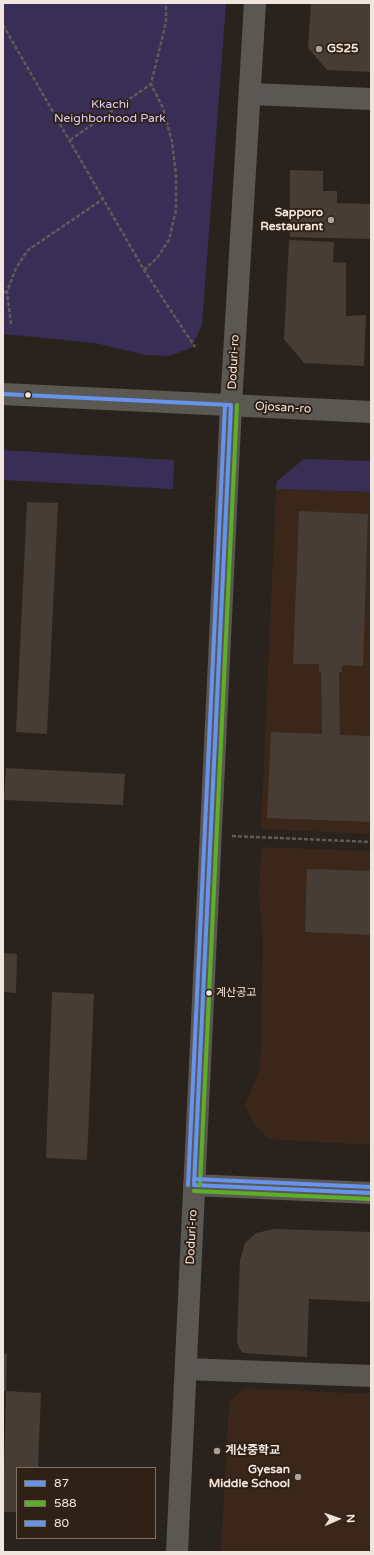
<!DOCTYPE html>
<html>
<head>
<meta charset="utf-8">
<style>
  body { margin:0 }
  #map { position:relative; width:374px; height:1555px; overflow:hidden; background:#2a221c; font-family:"Varela Round",sans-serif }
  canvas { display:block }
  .frame { position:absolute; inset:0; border:4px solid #f0e6de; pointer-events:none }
  .legend { position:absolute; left:16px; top:1467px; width:140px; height:72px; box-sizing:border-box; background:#302116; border:1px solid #7d7066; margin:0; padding:5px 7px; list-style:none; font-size:12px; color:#f0e6de }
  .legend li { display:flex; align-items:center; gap:8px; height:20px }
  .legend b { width:20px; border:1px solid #7d7066 }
  .north { position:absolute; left:318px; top:1499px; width:40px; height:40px; -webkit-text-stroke:3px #302116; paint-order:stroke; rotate:88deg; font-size:11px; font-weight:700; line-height:16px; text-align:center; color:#f0e6de }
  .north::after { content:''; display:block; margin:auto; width:14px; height:18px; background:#f0e6de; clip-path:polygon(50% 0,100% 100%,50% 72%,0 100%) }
</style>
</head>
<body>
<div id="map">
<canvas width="374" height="1555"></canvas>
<div class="frame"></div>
<ul class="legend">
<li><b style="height:5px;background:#6693eb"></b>87</li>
<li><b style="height:5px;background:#5bb025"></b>588</li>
<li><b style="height:5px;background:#6693eb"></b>80</li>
</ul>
<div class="north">N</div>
</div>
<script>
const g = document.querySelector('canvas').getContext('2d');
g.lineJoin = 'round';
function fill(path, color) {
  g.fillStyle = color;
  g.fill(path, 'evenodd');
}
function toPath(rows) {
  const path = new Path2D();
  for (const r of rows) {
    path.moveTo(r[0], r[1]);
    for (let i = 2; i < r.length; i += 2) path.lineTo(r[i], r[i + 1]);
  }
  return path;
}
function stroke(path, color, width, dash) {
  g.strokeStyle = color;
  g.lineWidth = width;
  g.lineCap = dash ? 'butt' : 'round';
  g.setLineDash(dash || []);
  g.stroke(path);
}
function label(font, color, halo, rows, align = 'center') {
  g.font = font + ' "Varela Round","Noto Sans KR",sans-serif';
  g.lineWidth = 4;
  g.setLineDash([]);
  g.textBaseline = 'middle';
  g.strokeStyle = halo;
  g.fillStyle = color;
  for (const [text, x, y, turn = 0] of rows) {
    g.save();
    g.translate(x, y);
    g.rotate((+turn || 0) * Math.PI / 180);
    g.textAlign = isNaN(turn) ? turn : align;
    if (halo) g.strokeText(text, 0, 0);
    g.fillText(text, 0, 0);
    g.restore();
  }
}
fill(toPath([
  [276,489,371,492,371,834,261,829],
  [261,847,371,851,371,1145,268,1139,255,1126,245,1106,260,1068,263,943,259,896],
  [244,1388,371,1394,371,1552,221,1552,229,1402]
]), '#3a2719');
fill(toPath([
  [3,3,226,3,202,325,191,348,169,356,146,355,95,343,3,334],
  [3,450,174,460,173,489,3,480],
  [304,459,371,461,371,492,276,489,277,481]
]), '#392e56');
fill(toPath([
  [311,3,371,3,371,72,327,70,308,48],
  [290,170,323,171,323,191,337,191,337,203,371,204,371,239,290,237],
  [289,240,334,242,333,262,346,263,346,316,366,315,364,366,304,363,284,339],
  [27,502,58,503,47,734,16,732],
  [299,511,368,514,363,666,342,665,342,672,339,672,340,735,371,736,371,822,267,818,271,732,322,734,321,671,319,671,319,664,293,664],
  [6,768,125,774,123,805,4,800],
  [307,869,371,871,371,935,305,932],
  [3,953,17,954,16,993,3,992],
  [52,992,94,994,87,1160,46,1158],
  [274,1229,371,1232,371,1302,309,1299,307,1357,243,1353,239,1348,237,1341,240,1260,245,1243,256,1233],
  [3,1353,7,1354,6,1391,3,1391],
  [6,1391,41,1393,38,1468,17,1468,17,1512,3,1512]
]), '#473d34');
stroke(toPath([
  [3,25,144,270,195,347],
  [70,140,151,84],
  [144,270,157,258,169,240,176,210,176,175,172,142,163,108,151,84,166,22,166,3],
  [3,292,7,292],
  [11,324,7,292,16,268,28,250,103,199],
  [232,836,371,842]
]), '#5f5b58', 2.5, [4, 2]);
stroke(toPath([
  [250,94,371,99],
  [186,1369,371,1376]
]), '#5b5753', 22);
stroke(toPath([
  [3,394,371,412],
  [194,1185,371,1193],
  [177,1552,231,405,255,3]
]), '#5b5753', 22);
stroke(toPath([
  [3,394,231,405],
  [194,1185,231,405],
  [194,1185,371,1193]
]), '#6693eb', 4);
stroke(toPath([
  [200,1185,237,405],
  [194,1191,371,1199]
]), '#5bb025', 4);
stroke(toPath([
  [194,1179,371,1187],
  [188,1185,225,405]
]), '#6693eb', 4);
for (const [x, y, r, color] of [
  [319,49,4,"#aba19a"],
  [331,220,4,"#aba19a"],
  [28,395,3.5,"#f0e6de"],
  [209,993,3.5,"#f0e6de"],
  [217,1451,4,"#aba19a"],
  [298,1477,4,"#aba19a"]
]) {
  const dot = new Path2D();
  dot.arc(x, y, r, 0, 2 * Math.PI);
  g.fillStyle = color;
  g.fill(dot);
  stroke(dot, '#302116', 1.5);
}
label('11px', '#f0e6de', '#302116', [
  ["계산공고",216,993]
], 'left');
label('bold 12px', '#f0e6de', '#302116', [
  ["GS25",327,49],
  ["Sapporo",323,213,"right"],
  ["Restaurant",323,227,"right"],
  ["계산중학교",225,1451],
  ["Gyesan",290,1470,"right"],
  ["Middle School",290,1484,"right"]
], 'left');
label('12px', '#d4cbfe', '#302116', [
  ["Kkachi",110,105],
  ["Neighborhood Park",110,119]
]);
label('12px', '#f0e6de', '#302116', [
  ["Doduri-ro",234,362,-87],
  ["Ojosan-ro",283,408,3],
  ["Doduri-ro",192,1237,-87]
]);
</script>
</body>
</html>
